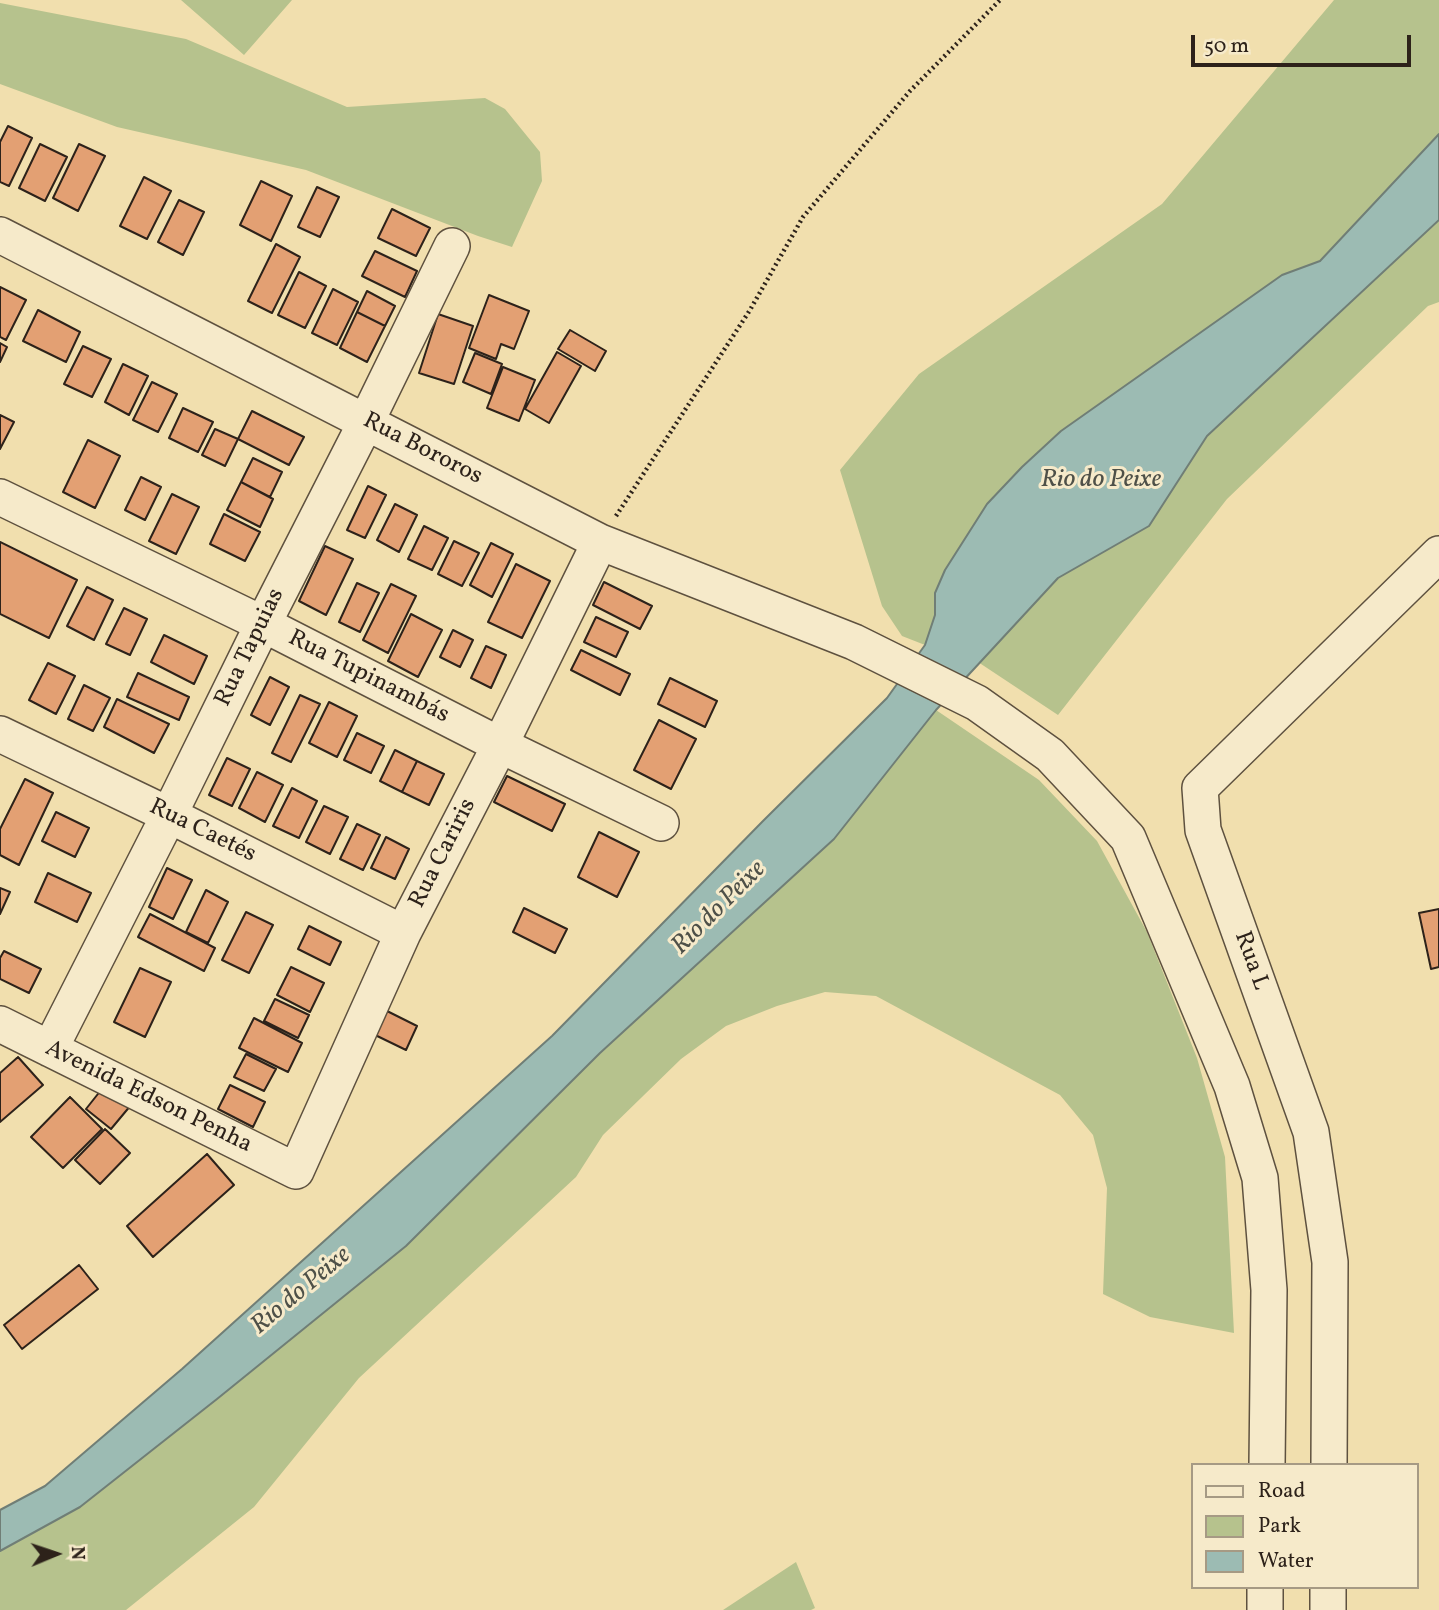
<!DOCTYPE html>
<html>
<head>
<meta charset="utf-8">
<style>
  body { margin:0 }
  #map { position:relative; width:1439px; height:1610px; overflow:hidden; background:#f1dfae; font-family:Vollkorn,serif }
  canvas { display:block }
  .legend { position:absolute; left:1191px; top:1463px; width:228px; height:126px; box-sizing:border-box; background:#f6eaca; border:2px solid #a69a84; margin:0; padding:9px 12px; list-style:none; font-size:21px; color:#2d221a }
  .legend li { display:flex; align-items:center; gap:14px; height:35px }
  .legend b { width:35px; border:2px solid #a69a84 }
  .north { position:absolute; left:21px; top:1519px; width:70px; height:70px; -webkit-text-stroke:5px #f6eaca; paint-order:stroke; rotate:88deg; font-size:19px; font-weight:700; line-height:28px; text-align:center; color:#2d221a }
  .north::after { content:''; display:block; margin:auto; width:24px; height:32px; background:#2d221a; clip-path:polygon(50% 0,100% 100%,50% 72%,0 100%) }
  .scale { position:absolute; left:1191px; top:35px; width:220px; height:32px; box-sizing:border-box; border:4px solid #2d221a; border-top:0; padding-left:9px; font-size:21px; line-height:24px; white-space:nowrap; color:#2d221a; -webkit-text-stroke:5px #f6eaca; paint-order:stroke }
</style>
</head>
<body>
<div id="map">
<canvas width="1439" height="1610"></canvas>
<ul class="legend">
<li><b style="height:9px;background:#f6eaca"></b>Road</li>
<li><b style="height:19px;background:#b6c28d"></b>Park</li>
<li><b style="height:19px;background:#9cbbb3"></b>Water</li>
</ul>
<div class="north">N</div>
<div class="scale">50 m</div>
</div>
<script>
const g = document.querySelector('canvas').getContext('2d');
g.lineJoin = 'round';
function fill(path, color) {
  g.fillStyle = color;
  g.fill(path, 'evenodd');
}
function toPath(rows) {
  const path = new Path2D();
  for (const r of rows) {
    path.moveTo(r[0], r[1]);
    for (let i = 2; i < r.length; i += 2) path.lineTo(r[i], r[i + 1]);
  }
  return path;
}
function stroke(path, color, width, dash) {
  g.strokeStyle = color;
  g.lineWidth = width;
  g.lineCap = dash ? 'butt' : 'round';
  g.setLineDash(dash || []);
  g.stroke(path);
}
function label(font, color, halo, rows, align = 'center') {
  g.font = font + ' Vollkorn,serif';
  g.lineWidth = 6;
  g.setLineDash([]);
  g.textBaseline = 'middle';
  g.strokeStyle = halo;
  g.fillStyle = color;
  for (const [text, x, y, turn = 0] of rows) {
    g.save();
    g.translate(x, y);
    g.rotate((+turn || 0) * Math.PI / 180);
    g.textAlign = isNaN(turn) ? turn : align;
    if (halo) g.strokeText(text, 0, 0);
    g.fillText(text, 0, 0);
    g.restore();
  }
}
fill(toPath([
  [181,0,292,0,244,55],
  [1334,0,1439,0,1439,134,1320,261,1282,275,1061,431,1022,467,987,504,935,593,935,615,925,645,902,636,882,606,840,470,919,374,1162,204],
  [0,3,186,39,347,107,485,98,505,109,540,152,542,181,512,247,478,236,306,170,117,127,0,84],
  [1439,220,1439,302,1428,306,1227,499,1058,715,978,662,1058,578,1149,526,1207,436],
  [936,710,1039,780,1097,841,1147,932,1197,1058,1225,1157,1234,1333,1150,1317,1103,1294,1107,1188,1093,1135,1060,1095,876,996,825,992,777,1006,726,1026,681,1059,603,1135,576,1177,359,1378,254,1507,126,1610,0,1610,0,1551,80,1507,217,1399,406,1246,600,1053,834,839],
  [796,1562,815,1608,811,1610,723,1610]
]), '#b6c28d');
const water = toPath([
  [1439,134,1439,220,1207,436,1149,526,1058,578,936,710,834,839,600,1053,406,1246,217,1399,80,1507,0,1551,0,1510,45,1486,182,1369,552,1036,763,821,887,698,925,645,935,615,935,593,945,570,987,504,1022,467,1061,431,1282,275,1320,261,1439,134]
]);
fill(water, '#9cbbb3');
stroke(water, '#707e76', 2);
const building = toPath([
  [8,126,32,138,9,186,0,182,0,142,8,126],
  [40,144,67,157,45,201,19,188,40,144],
  [79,144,105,156,78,211,53,198,79,144],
  [144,177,171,191,147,239,120,226,144,177],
  [261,181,292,196,271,241,240,225,261,181],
  [317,187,339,197,320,237,298,227,317,187],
  [179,200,204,212,183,255,158,242,179,200],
  [392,209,430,228,416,256,378,238,392,209],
  [276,244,300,257,272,313,248,301,276,244],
  [375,251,417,271,405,297,362,276,375,251],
  [299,272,326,286,305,328,278,315,299,272],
  [0,287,26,300,6,340,0,337,0,287],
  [333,289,358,302,337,345,312,333,333,289],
  [367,291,395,306,385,326,357,312,367,291],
  [489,295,529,311,514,349,501,344,496,359,469,348,489,295],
  [38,310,80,332,66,362,23,341,38,310],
  [357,312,385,326,367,362,340,348,357,312],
  [438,314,473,326,454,384,419,373,438,314],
  [570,330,606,351,595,371,558,349,570,330],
  [0,343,7,347,0,362,0,343],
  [83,346,111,359,92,397,64,384,83,346],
  [557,352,581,366,549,423,525,409,557,352],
  [475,353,502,364,491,394,463,382,475,353],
  [123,364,148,376,129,415,105,402,123,364],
  [503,367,535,380,519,421,487,408,503,367],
  [152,382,177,394,158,432,133,420,152,382],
  [183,408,213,422,198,452,169,438,183,408],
  [252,411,304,437,289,465,238,439,252,411],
  [0,415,14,422,0,449,0,415],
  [215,429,238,439,225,466,202,455,215,429],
  [88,440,120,456,95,508,63,492,88,440],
  [253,458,282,472,270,497,241,482,253,458],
  [141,477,161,487,145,520,125,510,141,477],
  [241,482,273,499,260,527,227,510,241,482],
  [368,486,386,495,365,538,347,530,368,486],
  [172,494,199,507,176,554,149,541,172,494],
  [395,504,417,515,399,552,377,540,395,504],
  [224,514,260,532,245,561,210,544,224,514],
  [424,526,448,538,432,570,408,559,424,526],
  [454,541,479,553,462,586,438,574,454,541],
  [0,542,77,580,49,638,0,614,0,542],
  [491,543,513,554,492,597,470,585,491,543],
  [325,546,353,559,326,615,299,601,325,546],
  [516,564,550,581,522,638,488,622,516,564],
  [604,582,652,606,640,629,593,605,604,582],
  [357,583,379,593,360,632,339,622,357,583],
  [391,584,416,596,388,653,363,640,391,584],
  [87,587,113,600,94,640,67,626,87,587],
  [124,608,147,619,130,655,106,644,124,608],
  [411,614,442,630,418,677,388,661,411,614],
  [596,617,628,632,616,657,584,642,596,617],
  [453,630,473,640,460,667,440,657,453,630],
  [164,635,207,656,194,684,151,662,164,635],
  [486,646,506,655,491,688,471,678,486,646],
  [581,650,630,674,620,695,571,670,581,650],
  [48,663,75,676,56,714,29,700,48,663],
  [138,673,189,697,179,720,127,697,138,673],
  [270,677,289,687,270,725,251,715,270,677],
  [670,678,717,701,705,727,658,704,670,678],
  [84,685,110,698,93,731,68,719,84,685],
  [300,695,320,704,291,762,272,753,300,695],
  [117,699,169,724,154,753,104,727,117,699],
  [329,702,357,716,337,757,309,743,329,702],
  [659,720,696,739,671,789,634,770,659,720],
  [357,733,384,746,371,773,344,760,357,733],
  [395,750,417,761,402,792,380,781,395,750],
  [227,758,250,769,232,806,209,795,227,758],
  [417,761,444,774,429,805,402,792,417,761],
  [257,772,283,785,265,822,239,808,257,772],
  [507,776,565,804,552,831,494,802,507,776],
  [25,779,53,793,19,865,0,855,0,829,25,779],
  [292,788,317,801,299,838,273,826,292,788],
  [324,806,348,817,330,854,306,842,324,806],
  [56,812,89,828,75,857,42,841,56,812],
  [357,824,380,835,363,870,340,859,357,824],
  [599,832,639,852,617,897,578,877,599,832],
  [386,837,409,849,395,879,371,868,386,837],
  [167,868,192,880,173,919,149,907,167,868],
  [48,873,91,893,77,922,35,902,48,873],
  [0,888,10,892,0,914,0,888],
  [206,890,228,902,208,943,186,932,206,890],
  [524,908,567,929,555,953,513,932,524,908],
  [1439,909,1439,967,1431,969,1419,913,1439,909],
  [246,912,273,925,249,973,222,960,246,912],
  [150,914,215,948,204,971,138,937,150,914],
  [309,926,341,942,330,965,298,949,309,926],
  [4,951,41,969,29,993,0,979,0,958,4,951],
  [291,967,324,983,310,1012,277,995,291,967],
  [140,968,171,982,145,1037,114,1022,140,968],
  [275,999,309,1015,298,1038,264,1021,275,999],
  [383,1009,417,1026,406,1050,371,1033,383,1009],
  [254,1018,302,1043,288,1072,239,1048,254,1018],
  [246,1054,276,1069,264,1091,234,1077,246,1054],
  [18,1057,43,1085,0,1122,0,1073,18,1057],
  [105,1085,131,1105,111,1129,86,1109,105,1085],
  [230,1085,265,1102,253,1127,218,1109,230,1085],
  [70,1097,102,1129,63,1168,31,1137,70,1097],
  [105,1129,130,1153,100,1184,75,1160,105,1129],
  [207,1154,234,1185,153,1257,127,1226,207,1154],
  [79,1265,98,1289,22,1349,4,1325,79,1265]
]);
fill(building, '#e3a073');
stroke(building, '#2d221a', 2);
const minor = toPath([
  [0,235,600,542,854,642,977,703,1050,755,1128,838,1232,1086,1260,1178,1269,1290,1267,1465],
  [0,497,263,624,500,745,661,823],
  [0,734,169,815,403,933],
  [0,1024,296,1171,403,933,500,745,600,542],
  [50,1049,169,815,263,624,366,422,452,246],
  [1329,1465,1330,1262,1311,1132,1203,830,1200,788,1439,554],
  [1265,1610,1265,1587],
  [1328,1610,1328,1587]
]);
stroke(minor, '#5e513f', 38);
stroke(toPath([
  [616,516,750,310,803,217,910,91,1000,0]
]), '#2d221a', 4.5, [2, 3.5]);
stroke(minor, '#f6eaca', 35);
label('24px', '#2d221a', '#f6eaca', [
  ["Rua Bororos",422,450,27],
  ["Rua Tapuias",251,648,-64],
  ["Rua Tupinambás",368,678,27],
  ["Rua Caetés",202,832,26],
  ["Rua Cariris",444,854,-63],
  ["Rua L",1250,961,70],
  ["Avenida Edson Penha",148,1098,26]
]);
label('italic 26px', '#4e5048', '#f6eaca', [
  ["Rio do Peixe",1101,481],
  ["Rio do Peixe",720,909,-45],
  ["Rio do Peixe",302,1292,-40]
]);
</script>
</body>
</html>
